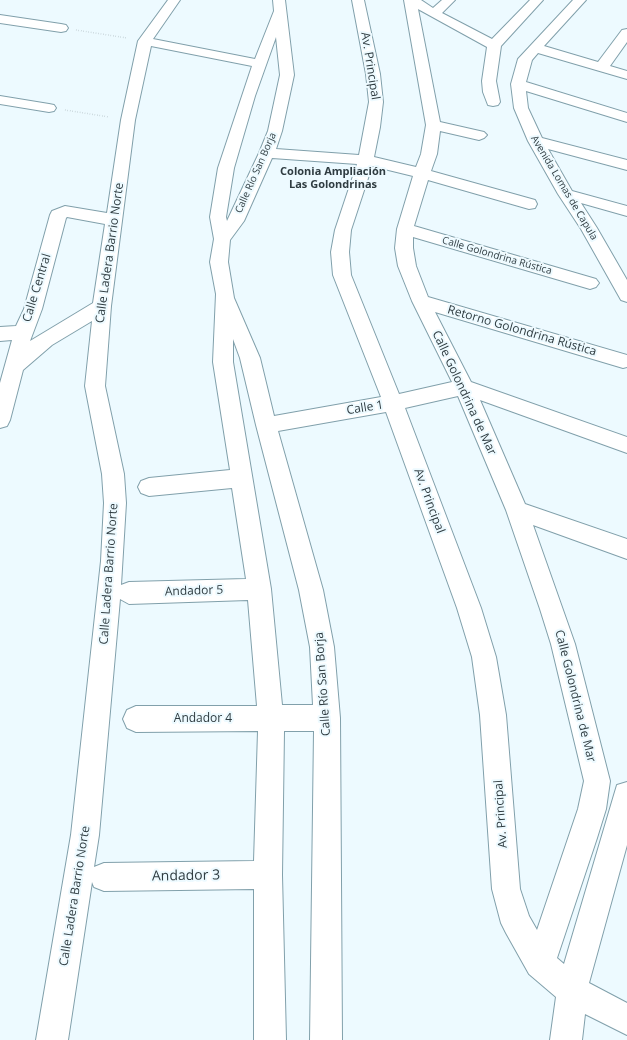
<!DOCTYPE html>
<html>
<head>
<meta charset="utf-8">
<style>
  body { margin:0 }
  canvas { display:block; background:#edfaff }
</style>
</head>
<body>
<canvas width="627" height="1040"></canvas>
<script>
const g = document.querySelector('canvas').getContext('2d');
g.lineJoin = 'round';
function toPath(rows) {
  const path = new Path2D();
  for (const r of rows) {
    path.moveTo(r[0], r[1]);
    for (let i = 2; i < r.length; i += 2) path.lineTo(r[i], r[i + 1]);
  }
  return path;
}
function stroke(path, color, width, dash) {
  g.strokeStyle = color;
  g.lineWidth = width;
  g.lineCap = dash ? 'butt' : 'round';
  g.setLineDash(dash || []);
  g.stroke(path);
}
function fill(path, color) {
  g.fillStyle = color;
  g.fill(path, 'evenodd');
}
function label(font, color, halo, rows, align = 'center') {
  g.font = font + ' "Open Sans",sans-serif';
  g.lineWidth = 4;
  g.setLineDash([]);
  g.textBaseline = 'middle';
  g.strokeStyle = halo;
  g.fillStyle = color;
  for (const [text, x, y, turn = 0] of rows) {
    g.save();
    g.translate(x, y);
    g.rotate((+turn || 0) * Math.PI / 180);
    g.textAlign = isNaN(turn) ? turn : align;
    if (halo) g.strokeText(text, 0, 0);
    g.fillText(text, 0, 0);
    g.restore();
  }
}
const minor = toPath([
  [168,0,180,0,153,39,255,59,274,11,273,0,285,0,294,75,282,131,276,149,359,155,369,102,366,74,352,0,364,0,380,74,383,102,380,127,374,157,416,167,421,154,426,125,404,0,421,0,433,8,442,0,455,0,442,13,492,39,530,0,543,0,501,46,496,81,500,102,498,105,493,106,488,105,483,92,482,81,487,47,418,9,440,122,484,132,487,135,484,138,479,140,440,131,437,154,431,171,535,200,537,204,535,208,529,209,428,180,414,226,596,279,599,283,596,287,590,289,413,237,413,248,416,266,428,297,627,355,627,367,623,368,435,312,471,382,627,437,627,453,480,400,525,504,627,539,627,559,533,525,575,644,610,781,606,809,597,838,557,958,564,964,614,795,617,785,627,782,627,845,589,983,627,1003,627,1035,585,1014,582,1040,550,1040,556,997,529,974,506,933,501,923,492,889,480,715,472,657,457,608,386,412,278,431,323,590,334,647,340,718,342,1040,310,1040,314,731,284,731,282,875,286,1040,254,1040,254,889,104,891,94,887,92,882,68,1040,36,1040,71,835,101,561,104,503,102,474,85,386,92,321,52,345,23,370,10,420,7,426,0,428,0,383,12,340,0,341,0,327,16,326,24,309,50,215,52,211,65,206,107,213,121,120,138,41,168,0],
  [276,37,280,75,268,131,259,153,227,221,226,217,234,168,255,96,276,37],
  [151,46,252,66,218,168,210,217,214,239,210,262,216,294,213,362,230,470,149,478,141,481,138,487,141,493,149,496,232,488,246,579,129,582,121,585,126,503,124,474,105,386,111,306,135,120,151,46],
  [272,158,357,164,335,230,331,252,333,275,381,397,274,416,260,358,234,298,228,262,230,240,244,221,272,158],
  [372,166,413,176,397,229,395,248,398,266,412,301,452,382,399,394,351,275,349,252,351,230,372,166],
  [67,217,105,224,93,303,30,341,42,309,66,218,67,217],
  [233,339,240,358,256,425,299,590,310,647,313,705,282,705,271,589,233,362,233,339],
  [458,396,506,510,540,609,551,644,584,781,578,809,537,930,529,916,520,889,506,715,496,657,481,608,405,408,458,396],
  [120,599,129,604,248,600,257,706,136,706,127,710,123,719,127,728,136,732,258,731,254,861,104,863,94,867,99,835,120,599],
  [573,0,586,0,544,46,598,62,622,30,627,29,627,42,610,66,627,71,627,79,538,53,532,60,526,82,627,113,627,122,526,91,528,108,542,138,627,160,627,170,548,149,572,191,627,206,627,216,581,203,597,228,627,280,627,302,621,300,581,229,558,194,528,141,514,108,511,84,518,59,573,0],
  [0,15,61,24,66,25,68,28,66,31,61,32,0,23,0,15],
  [0,96,49,104,54,105,56,108,54,111,49,112,0,104,0,96]
]);
stroke(minor, '#81a0ab', 2);
stroke(toPath([
  [76,30,127,38],
  [65,110,109,117]
]), '#b1bec3', 1.5, [0.5, 2]);
fill(minor, '#fff');
label('10px', '#2f3c41', '#edfaff', [
  ["Calle Río San Borja",256,173,-66],
  ["Avenida Lomas de Capula",564,188,59],
  ["Calle Golondrina Rústica",497,256,16]
]);
label('bold 11px', '#2f3c41', '#edfaff', [
  ["Colonia Ampliación",333,172],
  ["Las Golondrinas",333,185]
]);
label('12px', '#2f3c41', '#edfaff', [
  ["Av. Principal",370,66,81],
  ["Calle Ladera Barrio Norte",110,253,-82],
  ["Calle Central",37,288,-73],
  ["Retorno Golondrina Rústica",522,331,16],
  ["Calle Golondrina de Mar",464,393,65],
  ["Calle 1",365,408,-9],
  ["Av. Principal",429,501,70],
  ["Calle Ladera Barrio Norte",109,574,-86],
  ["Andador 5",194,591,-2],
  ["Calle Río San Borja",323,684,-94],
  ["Calle Golondrina de Mar",575,696,76],
  ["Andador 4",203,719],
  ["Av. Principal",501,814,-94],
  ["Calle Ladera Barrio Norte",75,896,-81]
]);
label('14px', '#2f3c41', '#edfaff', [
  ["Andador 3",186,876,-1]
]);
</script>
</body>
</html>
